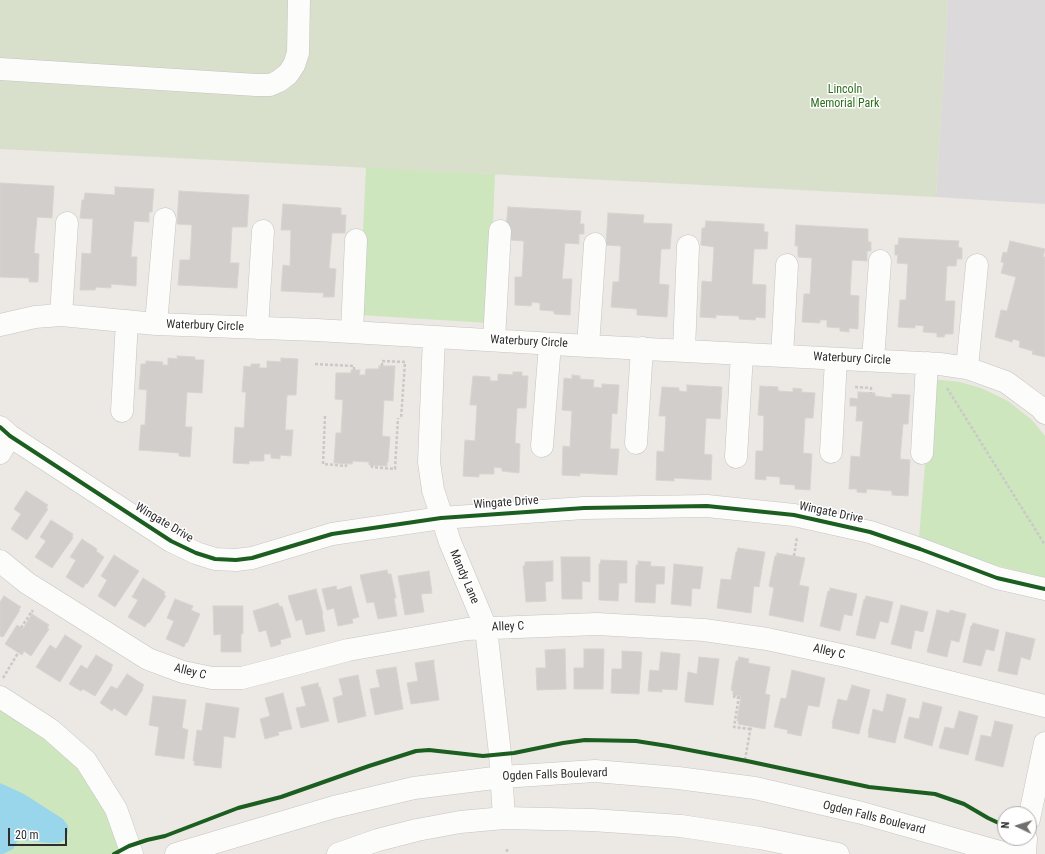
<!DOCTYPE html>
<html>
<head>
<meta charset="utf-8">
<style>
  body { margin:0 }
  #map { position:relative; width:1045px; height:854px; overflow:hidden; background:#ece8e4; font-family:"Roboto Condensed",sans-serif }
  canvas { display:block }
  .north { position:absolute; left:997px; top:806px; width:40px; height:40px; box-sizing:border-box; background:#fff; border:1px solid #ababab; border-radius:50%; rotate:274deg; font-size:11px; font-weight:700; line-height:16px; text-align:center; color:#2e2e2e }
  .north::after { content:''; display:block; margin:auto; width:14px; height:18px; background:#706f6e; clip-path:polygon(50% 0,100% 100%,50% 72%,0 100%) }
  .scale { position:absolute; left:8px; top:828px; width:59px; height:18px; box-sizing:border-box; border:2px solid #2e2e2e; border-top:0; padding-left:5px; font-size:12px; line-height:14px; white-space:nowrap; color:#2e2e2e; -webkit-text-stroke:3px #fff; paint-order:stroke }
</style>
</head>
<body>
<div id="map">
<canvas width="1045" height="854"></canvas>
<div class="north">N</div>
<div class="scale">20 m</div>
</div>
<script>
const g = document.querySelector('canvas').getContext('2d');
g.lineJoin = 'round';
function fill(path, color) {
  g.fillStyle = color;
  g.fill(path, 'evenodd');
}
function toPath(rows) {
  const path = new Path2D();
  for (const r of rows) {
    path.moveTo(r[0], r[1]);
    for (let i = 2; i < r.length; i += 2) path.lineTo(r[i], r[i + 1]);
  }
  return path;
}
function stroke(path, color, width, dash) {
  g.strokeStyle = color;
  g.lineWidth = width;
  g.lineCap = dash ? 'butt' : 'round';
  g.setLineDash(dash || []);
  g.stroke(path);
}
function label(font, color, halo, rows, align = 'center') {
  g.font = font + ' "Roboto Condensed",sans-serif';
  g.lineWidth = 3;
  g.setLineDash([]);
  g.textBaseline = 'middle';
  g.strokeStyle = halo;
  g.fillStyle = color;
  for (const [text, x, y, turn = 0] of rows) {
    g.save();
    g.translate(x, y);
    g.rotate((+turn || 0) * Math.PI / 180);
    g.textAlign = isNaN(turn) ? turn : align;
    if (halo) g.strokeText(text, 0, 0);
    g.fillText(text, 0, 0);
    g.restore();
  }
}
fill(toPath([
  [948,0,1045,0,1045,204,936,197]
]), '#dcd9db');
fill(toPath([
  [366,167,495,174,489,323,359,315],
  [932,379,960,382,981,388,1008,401,1032,420,1045,436,1045,578,987,563,919,538],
  [0,697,86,761,132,854,0,854]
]), '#cee6be');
fill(toPath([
  [0,0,948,0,936,197,0,149]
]), '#d8e0cc');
fill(toPath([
  [0,783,24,794,63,819,68,826,68,832,66,839,59,843,47,843,21,840,17,842,13,849,3,854,0,854]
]), '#99d6ec');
const building = toPath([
  [0,183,54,186,52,218,37,217,34,253,39,254,38,282,29,282,29,278,0,277,0,183],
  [115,187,154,189,152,212,149,212,149,222,134,221,131,257,137,257,136,286,111,284,111,288,96,287,95,290,80,290,82,253,91,254,93,219,80,218,82,200,84,200,85,193,115,195,115,187],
  [179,191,249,195,247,227,232,227,230,263,239,263,237,288,178,285,180,260,190,260,192,225,177,224,179,191],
  [283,204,341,208,341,215,346,215,345,233,332,233,329,268,336,269,334,297,323,297,324,293,281,291,283,265,290,266,291,230,281,230,283,204],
  [508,207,581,211,580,224,584,224,584,234,579,234,579,244,565,243,562,279,572,279,570,315,554,314,554,311,540,310,540,303,532,302,531,306,515,305,515,277,522,277,524,241,509,240,506,229,508,207],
  [608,213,644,215,643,223,672,224,670,249,661,249,659,284,669,285,667,317,637,315,637,309,611,307,613,282,619,282,621,246,606,245,608,213],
  [706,221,764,224,764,232,768,232,767,249,754,249,752,284,766,285,765,318,756,317,755,320,739,319,739,316,716,315,716,318,700,317,702,281,712,282,714,247,701,245,702,228,705,228,706,221],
  [796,225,868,229,868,242,871,242,871,251,867,251,867,261,852,260,850,295,859,296,858,329,849,328,849,332,840,331,840,328,827,327,827,320,820,320,820,323,802,322,804,294,810,294,812,258,798,257,798,246,795,246,796,225],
  [899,238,959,241,958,247,962,248,962,259,957,259,956,266,947,266,945,301,955,301,953,334,945,334,944,337,937,337,937,333,923,332,924,326,915,325,915,328,898,327,900,300,906,300,908,264,897,263,898,255,895,255,895,245,898,245,899,238],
  [1010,241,1045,249,1043,257,1045,257,1045,357,1032,354,1033,351,1019,347,1020,341,1013,339,1012,342,995,337,1001,310,1007,311,1016,277,1001,273,1004,263,1001,262,1003,252,1007,253,1010,241],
  [177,356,195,357,195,360,204,360,202,393,187,392,185,427,192,427,190,457,179,456,179,453,139,450,141,425,145,425,147,390,139,389,141,364,146,364,146,361,163,362,162,365,168,365,168,358,178,359,177,356],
  [281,358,298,359,296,395,287,395,285,430,293,430,291,456,280,455,280,459,271,458,271,454,264,454,264,461,249,461,249,464,233,463,235,427,244,428,246,392,242,392,244,366,251,367,251,364,260,364,259,368,267,368,267,361,281,362,281,358],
  [379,366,395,366,393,401,384,400,382,436,390,437,388,462,387,462,387,466,369,465,369,462,353,461,352,464,334,463,336,433,341,433,343,400,335,399,336,373,351,373,351,370,360,370,359,375,365,375,366,369,379,369,379,366],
  [513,372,522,372,522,376,528,376,526,408,517,408,515,443,520,444,519,473,502,471,502,468,494,467,494,474,479,474,479,477,463,476,465,440,475,441,477,405,470,405,473,376,490,377,490,381,498,381,498,374,513,375,513,372],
  [572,375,580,376,580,379,594,380,593,387,602,388,602,384,619,385,617,414,612,413,610,449,619,449,617,475,580,473,580,476,562,475,563,446,570,447,572,411,562,410,564,378,572,379,572,375],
  [687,385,722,387,720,419,706,418,704,454,712,455,711,480,674,478,674,481,656,480,657,451,664,452,666,416,659,416,662,387,679,388,679,391,687,392,687,385],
  [760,386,778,387,778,391,793,392,793,388,802,389,801,392,815,393,813,418,805,418,803,453,812,454,810,490,795,489,795,485,780,484,780,477,766,476,766,480,755,479,756,451,763,451,764,416,758,415,760,386],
  [858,392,875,393,875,396,892,398,892,394,910,395,908,424,903,424,900,459,910,460,908,496,892,495,892,491,867,489,866,493,857,492,857,489,849,489,851,456,860,457,863,421,856,421,857,406,850,406,850,398,858,399,858,392],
  [26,491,48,505,46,508,48,509,27,540,11,529,21,514,14,509,26,491],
  [51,520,73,534,72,536,73,538,52,568,35,557,46,541,40,537,51,520],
  [82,539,97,549,96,551,104,557,87,584,86,583,83,588,66,577,76,560,70,557,82,539],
  [738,548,765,552,759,587,754,586,751,613,717,608,721,579,731,580,736,552,737,552,738,548],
  [777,553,805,558,799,585,809,587,803,622,769,615,774,588,769,586,775,556,777,556,777,553],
  [114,555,139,571,115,607,98,596,107,580,101,576,114,555],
  [561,557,590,557,590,582,582,581,582,599,562,599,561,557],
  [601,560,627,561,627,583,619,583,618,601,599,600,599,564,600,564,601,560],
  [553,561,553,581,545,582,546,601,526,602,523,566,525,566,525,562,553,561],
  [638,561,651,562,650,566,665,567,664,584,656,584,655,603,635,602,636,565,638,565,638,561],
  [674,564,703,567,700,589,692,588,691,606,671,604,674,564],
  [387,570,388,574,391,574,396,598,394,598,397,616,378,619,374,602,367,603,360,575,387,570],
  [429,571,432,593,421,594,424,612,405,615,398,576,429,571],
  [143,578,165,592,164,595,166,596,149,623,148,622,145,627,128,617,138,600,132,597,143,578],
  [336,586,337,590,351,586,359,617,352,619,353,623,338,626,334,608,327,610,322,589,336,586],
  [830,588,857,594,852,616,844,614,840,631,820,626,828,591,830,591,830,588],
  [316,589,323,614,322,615,325,631,306,635,302,619,296,621,288,596,316,589],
  [4,596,21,607,18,610,20,610,3,637,0,636,0,602,4,596],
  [866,596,893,602,888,623,880,621,875,639,856,635,864,599,865,600,866,596],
  [175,599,193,606,191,610,200,614,187,643,186,642,184,647,166,639,174,621,167,618,175,599],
  [278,603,280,607,282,606,291,637,280,640,281,644,271,647,266,630,259,632,253,611,278,603],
  [901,605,928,612,923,632,915,630,911,649,891,644,901,605],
  [213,606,243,606,243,634,241,634,241,652,221,652,221,634,214,635,213,606],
  [937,610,949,613,950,610,966,614,959,642,951,640,947,657,927,652,937,610],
  [32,614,49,625,47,628,49,629,31,656,24,651,22,655,5,644,17,625,23,629,32,614],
  [973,623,999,630,994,651,986,649,981,666,963,662,971,626,972,626,973,623],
  [1006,632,1035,639,1030,660,1021,657,1017,675,998,671,1006,632],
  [65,635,82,646,60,682,36,667,50,645,56,649,65,635],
  [565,649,566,689,537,690,536,668,546,668,545,650,565,649],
  [584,649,604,649,603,689,574,689,574,668,584,668,584,649],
  [622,651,642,652,639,694,611,693,612,669,622,669,622,651],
  [661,652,680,654,677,690,662,689,662,692,648,691,650,670,659,671,661,652],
  [96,655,113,665,111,668,112,669,95,696,83,689,81,691,69,684,81,665,87,669,96,655],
  [699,657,719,659,713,705,685,702,685,698,688,672,697,674,699,657],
  [739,657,749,659,748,663,770,667,765,694,770,695,765,729,738,724,739,721,737,721,741,696,733,695,733,691,731,690,736,661,738,661,739,657],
  [434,660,434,665,439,700,411,704,407,683,418,681,415,663,434,660],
  [396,667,403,709,375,715,370,689,380,687,376,670,396,667],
  [792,670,825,678,819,707,808,705,801,736,787,733,788,730,774,727,781,698,786,699,792,670],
  [127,674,144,685,142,688,143,689,126,716,114,708,112,711,100,703,111,686,117,689,127,674],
  [358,675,366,716,338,723,333,698,343,695,339,679,358,675],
  [318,683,319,688,320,687,329,721,301,728,296,708,306,706,301,687,318,683],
  [852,685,870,690,859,734,832,728,833,724,832,724,838,699,847,701,852,685],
  [283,693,292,729,278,732,279,735,265,739,260,719,270,716,265,698,283,693],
  [887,694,906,699,895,743,868,737,869,734,868,733,873,709,883,712,887,694],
  [153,696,186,700,182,728,188,730,184,759,155,755,159,727,149,725,153,696],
  [923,702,942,707,932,746,904,738,909,717,919,719,923,702],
  [206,703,239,708,235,738,224,736,221,768,194,765,195,761,193,761,197,730,202,731,206,703],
  [959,711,978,716,968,755,939,748,945,727,954,729,959,711],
  [995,721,1013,725,1003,767,975,760,981,735,991,737,995,721]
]);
fill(building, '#d1cecb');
stroke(building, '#d7d4d0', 1);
const minor = toPath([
  [0,69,256,85,270,85,279,81,288,74,294,65,298,53,299,0],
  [61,315,67,223],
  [156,324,165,219],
  [0,325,35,317,61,315,156,324,317,330,588,346,940,364,967,368,1006,382,1041,408,1045,413],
  [257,328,263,231],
  [352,332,356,240],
  [434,337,429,462,433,490,450,542,486,628,500,754,504,818],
  [494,340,500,231],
  [588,346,595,244],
  [684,351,688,246],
  [782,356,787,265],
  [873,360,880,261],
  [967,368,977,265],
  [122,411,127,321],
  [0,427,10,436,171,541,196,553,215,559,236,560,252,558,332,534,441,518,584,508,707,506,794,515,870,532,920,549,997,578,1045,589],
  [636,443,642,348],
  [542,446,550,344],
  [831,452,836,359],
  [0,453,10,436],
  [922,453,927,363],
  [736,457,742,354],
  [0,561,27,583,148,659,183,672,212,678,242,678,348,650,467,629,597,624,704,630,767,639,850,657,1045,706],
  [0,697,51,730,86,761,116,809,132,854],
  [1029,819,1045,743],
  [176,854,334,807,414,788,502,777,595,771,678,778,755,788,862,813,1007,854],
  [338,854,378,840,417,830,460,822,504,818,592,820,681,826,760,838,838,854],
  [1025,854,1026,838]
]);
stroke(minor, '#c5c4c5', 23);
stroke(toPath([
  [315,364,354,366,354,370],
  [382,366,382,361,405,362,401,419],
  [855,387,871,388,871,393],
  [947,388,1045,545],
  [325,416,323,464,346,466,346,463],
  [372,465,372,467,395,469,398,418],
  [794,556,797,537],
  [21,628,32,611,33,612],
  [3,678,18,653],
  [735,695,734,697,739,698],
  [739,696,734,727,750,729],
  [745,760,751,726],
  [507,849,507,854]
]), '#c9c9c8', 2.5, [3, 2]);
stroke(minor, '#fcfcfb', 22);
stroke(toPath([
  [0,427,10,436,171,541,196,553,215,559,236,560,252,558,332,534,441,518,584,508,707,506,794,515,870,532,920,549,997,578,1045,589],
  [114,854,129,846,147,840,165,836,238,808,281,797,369,766,416,751,429,750,483,756,514,753,563,743,585,740,636,741,668,746,747,761,869,787,935,794,964,804,988,818,1005,826]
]), '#1b5e20', 4);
label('12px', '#2c6e1b', '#fff', [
  ["Lincoln",845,90],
  ["Memorial Park",845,104]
]);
label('12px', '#2e2e2e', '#fff', [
  ["Waterbury Circle",205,326,2],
  ["Waterbury Circle",529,342,3],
  ["Waterbury Circle",852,359,3],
  ["Wingate Drive",506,503,-4],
  ["Wingate Drive",831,513,12],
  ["Wingate Drive",164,523,31],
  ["Mandy Lane",464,577,67],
  ["Alley C",508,627,-2],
  ["Alley C",829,652,13],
  ["Alley C",190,672,14],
  ["Ogden Falls Boulevard",555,775,-2],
  ["Ogden Falls Boulevard",874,818,14]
]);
</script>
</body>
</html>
